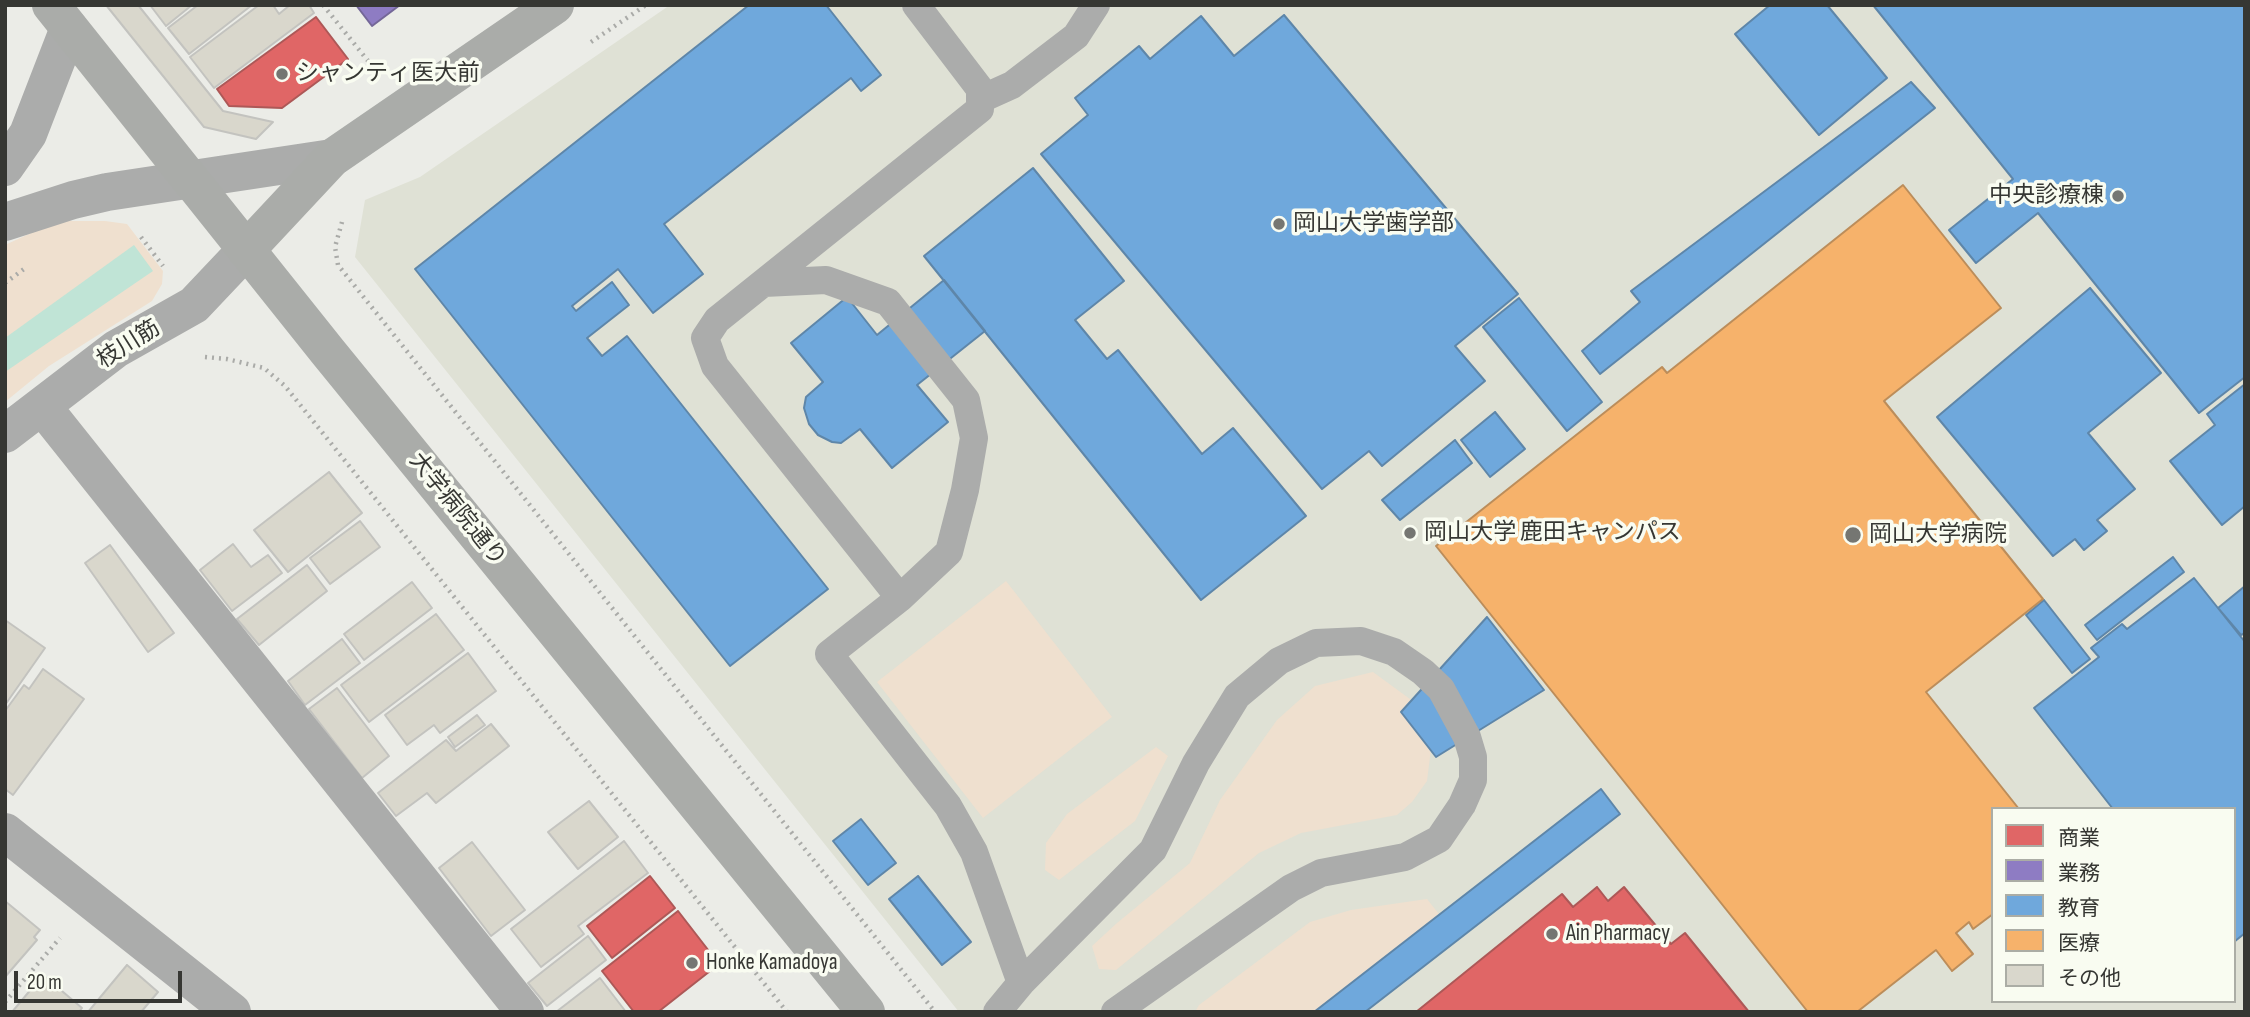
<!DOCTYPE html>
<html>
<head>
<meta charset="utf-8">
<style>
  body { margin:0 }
  #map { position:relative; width:2250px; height:1017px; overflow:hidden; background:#ebece7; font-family:"Sofia Sans Condensed","Noto Sans JP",sans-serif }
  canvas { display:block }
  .frame { position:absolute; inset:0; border:7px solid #363733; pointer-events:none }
  .legend { position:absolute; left:1991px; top:807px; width:245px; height:196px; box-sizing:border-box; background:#f9fcf1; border:2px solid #abada5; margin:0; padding:9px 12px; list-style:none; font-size:21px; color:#363733 }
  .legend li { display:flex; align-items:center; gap:14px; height:35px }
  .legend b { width:35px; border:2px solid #abada5 }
  .scale { position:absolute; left:14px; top:971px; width:168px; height:32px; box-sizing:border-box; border:4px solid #363733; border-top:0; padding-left:9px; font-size:21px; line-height:24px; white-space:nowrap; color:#363733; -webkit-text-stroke:5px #f9fcf1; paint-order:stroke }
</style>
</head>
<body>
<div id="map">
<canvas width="2250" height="1017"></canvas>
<div class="frame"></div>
<ul class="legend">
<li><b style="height:19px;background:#e06666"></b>商業</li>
<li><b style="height:19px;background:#8e7cc3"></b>業務</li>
<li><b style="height:19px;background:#6fa8dc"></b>教育</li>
<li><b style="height:19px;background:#f6b26b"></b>医療</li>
<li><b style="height:19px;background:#d9d7cc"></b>その他</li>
</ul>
<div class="scale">20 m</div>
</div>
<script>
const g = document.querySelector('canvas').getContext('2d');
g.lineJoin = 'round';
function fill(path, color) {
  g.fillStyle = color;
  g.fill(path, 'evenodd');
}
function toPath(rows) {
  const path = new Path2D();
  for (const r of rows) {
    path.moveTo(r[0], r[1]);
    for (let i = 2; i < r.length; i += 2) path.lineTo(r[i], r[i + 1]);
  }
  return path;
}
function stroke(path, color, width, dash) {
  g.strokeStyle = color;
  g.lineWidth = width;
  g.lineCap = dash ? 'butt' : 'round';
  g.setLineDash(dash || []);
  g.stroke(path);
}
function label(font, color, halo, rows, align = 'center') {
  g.font = font + ' "Sofia Sans Condensed","Noto Sans JP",sans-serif';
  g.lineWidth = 7;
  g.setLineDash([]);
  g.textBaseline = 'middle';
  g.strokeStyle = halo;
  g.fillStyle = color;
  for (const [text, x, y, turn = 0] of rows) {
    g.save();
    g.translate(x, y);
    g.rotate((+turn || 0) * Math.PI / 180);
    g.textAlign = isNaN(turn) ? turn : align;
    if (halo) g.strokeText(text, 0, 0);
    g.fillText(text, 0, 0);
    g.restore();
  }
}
fill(toPath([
  [670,5,2245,5,2245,1012,959,1012,355,257,365,200,420,177],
  [1993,809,2234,809,2234,1001,1993,1001]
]), '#dfe1d5');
fill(toPath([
  [57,221,105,221,127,224,163,271,162,284,152,301,49,366,5,402,5,245],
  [1006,581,1112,717,983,818,877,682],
  [1373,672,1425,710,1432,741,1427,781,1412,802,1397,815,1301,833,1259,853,1116,970,1099,969,1092,946,1117,923,1190,863,1220,800,1277,720,1315,686],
  [1156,747,1168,756,1135,821,1059,880,1045,870,1046,843,1067,814],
  [1427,899,1439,914,1314,1012,1195,1012,1199,1005,1310,922,1351,910]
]), '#efe0cf');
fill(toPath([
  [134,245,153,271,5,372,5,338]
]), '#c0e4d6');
const shops = toPath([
  [316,17,348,59,282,108,229,106,217,89,316,17],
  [650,876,675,908,612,958,587,926,650,876],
  [1597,887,1608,901,1624,887,1671,944,1685,933,1749,1012,1416,1012,1562,894,1573,907,1597,887],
  [678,911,719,964,658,1012,634,1012,602,971,678,911]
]);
fill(shops, '#e06666');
stroke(shops, '#ad5857', 2);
const offices = toPath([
  [356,5,400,5,372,26,356,5]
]);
fill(offices, '#8e7cc3');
stroke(offices, '#746798', 2);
const schools = toPath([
  [749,5,826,5,881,75,861,91,851,78,664,224,703,274,653,313,618,269,572,306,576,311,612,282,629,305,587,338,602,356,627,336,828,589,730,666,415,269,749,5],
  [1770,5,1827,5,1887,78,1819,135,1735,34,1770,5],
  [1873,5,2245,5,2245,377,2199,413,2038,213,1976,263,1949,230,2013,179,1873,5],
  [1284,15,1518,294,1455,346,1485,381,1382,466,1369,451,1322,489,1041,154,1088,115,1075,98,1139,46,1150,59,1201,16,1234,56,1284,15],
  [1911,82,1935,108,1600,374,1582,351,1640,302,1631,291,1911,82],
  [1033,168,1124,281,1075,320,1107,359,1118,350,1202,454,1233,428,1306,516,1201,600,924,256,1033,168],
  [944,280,985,331,917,385,948,422,892,468,860,429,841,443,832,442,818,435,809,424,804,408,806,397,823,382,791,343,847,297,877,335,944,280],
  [2090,288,2161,373,2088,433,2135,489,2097,520,2107,531,2084,550,2075,539,2053,556,1937,417,2090,288],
  [1519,298,1602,402,1567,431,1483,327,1519,298],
  [2245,384,2245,506,2222,525,2170,461,2215,425,2207,414,2245,384],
  [1495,412,1525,449,1490,477,1461,440,1495,412],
  [1455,440,1472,463,1400,520,1382,500,1455,440],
  [2173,557,2184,572,2097,640,2085,625,2173,557],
  [2194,578,2245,642,2245,933,2234,942,2234,809,2113,809,2034,708,2099,657,2091,648,2122,624,2127,629,2194,578],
  [2245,586,2245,633,2241,635,2218,608,2245,586],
  [2044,600,2090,659,2072,673,2026,615,2044,600],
  [1487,617,1544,690,1436,757,1401,712,1487,617],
  [1601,789,1620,814,1365,1012,1314,1012,1601,789],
  [861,819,896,863,868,885,833,841,861,819],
  [918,876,971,942,942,965,889,899,918,876]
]);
fill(schools, '#6fa8dc');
stroke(schools, '#5e86a9', 2);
const health = toPath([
  [1903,185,2001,308,1884,401,2043,599,1926,692,2019,809,1993,809,1993,914,1973,929,1969,922,1956,933,1973,954,1952,971,1936,950,1857,1012,1808,1012,1436,546,1662,367,1667,373,1903,185]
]);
fill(health, '#f6b26b');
stroke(health, '#bc8d5a', 2);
const building = toPath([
  [106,5,138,5,223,111,273,122,256,139,204,127,106,5],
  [150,5,192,5,166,26,150,5],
  [198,5,252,5,189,54,168,28,198,5],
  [259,5,273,5,279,14,290,5,309,5,314,13,214,88,190,57,259,5],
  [329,472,362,513,288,572,254,530,329,472],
  [360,521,380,547,330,584,310,558,360,521],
  [233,544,251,567,268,555,282,573,232,611,200,570,233,544],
  [110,545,174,633,148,652,85,563,110,545],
  [307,565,327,591,259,645,237,619,307,565],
  [412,582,432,608,364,660,344,634,412,582],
  [436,614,464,650,369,722,341,685,436,614],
  [5,620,45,648,5,705,5,620],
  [342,639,360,663,305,705,288,681,342,639],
  [468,653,496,691,440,733,434,725,407,745,385,715,468,653],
  [43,669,84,699,13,795,5,789,5,711,24,685,29,689,43,669],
  [337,688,389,756,362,778,309,709,337,688],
  [477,715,485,725,455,747,448,737,477,715],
  [491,724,509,746,436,803,427,793,396,816,378,793,446,740,456,751,491,724],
  [589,801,618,837,578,869,548,832,589,801],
  [624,841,648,873,578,926,584,934,541,967,511,929,624,841],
  [472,842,525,910,491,936,439,868,472,842],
  [5,901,40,930,34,937,37,940,5,977,5,901],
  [588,936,606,960,547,1006,528,983,588,936],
  [127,965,158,992,141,1012,88,1012,127,965],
  [43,975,82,1008,79,1012,12,1012,43,975],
  [600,978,626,1012,556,1012,600,978]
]);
fill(building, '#d9d7cc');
stroke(building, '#c3c3bf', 2);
stroke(toPath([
  [323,5,373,67],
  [591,42,646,5],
  [342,222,335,247,338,265,935,1012],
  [141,237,163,266],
  [5,283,24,269],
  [205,357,227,359,264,368,285,386,787,1012],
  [5,1002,60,938]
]), '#aaaba8', 4.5, [2, 5]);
stroke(toPath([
  [916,5,980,89,980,109,717,320,705,338,715,366,900,598,829,654,948,806,974,852,1021,983],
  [981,99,1012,85,1076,36,1096,5],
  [764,283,826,280,888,302,966,400,974,438,965,490,949,552,900,598],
  [997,1012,1021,983,1153,850,1196,763,1237,696,1279,661,1316,643,1361,641,1394,652,1423,672,1441,689,1467,737,1473,757,1473,780,1462,805,1439,839,1405,857,1321,873,1291,888,1115,1012]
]), '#abacab', 28);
stroke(toPath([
  [5,167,28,134,69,28],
  [5,222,73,200,107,192,332,158],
  [42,406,525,1012],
  [5,434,116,349,194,305,246,250],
  [5,832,232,1012]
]), '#abacab', 38);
stroke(toPath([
  [51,5,328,352,866,1012],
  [246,250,332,158,555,5]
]), '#aaaca9', 38);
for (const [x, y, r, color] of [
  [282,74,7,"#757672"],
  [2118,196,7,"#757672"],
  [1279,224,7,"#757672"],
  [1410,533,7,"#757672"],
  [1853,535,9,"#757672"],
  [1552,934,7,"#757672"],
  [692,963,7,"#757672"]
]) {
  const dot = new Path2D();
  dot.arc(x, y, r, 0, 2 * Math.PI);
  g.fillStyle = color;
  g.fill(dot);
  stroke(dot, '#f9fcf1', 2.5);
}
label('23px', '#363733', '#f9fcf1', [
  ["シャンティ医大前",296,74],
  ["中央診療棟",2104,196,"right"],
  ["岡山大学歯学部",1293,224],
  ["岡山大学 鹿田キャンパス",1424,533],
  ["岡山大学病院",1869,535],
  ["Ain Pharmacy",1566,934],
  ["Honke Kamadoya",706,963]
], 'left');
label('23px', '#363733', '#f9fcf1', [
  ["枝川筋",129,345,-32],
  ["大学病院通り",457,510,51]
]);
</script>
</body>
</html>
